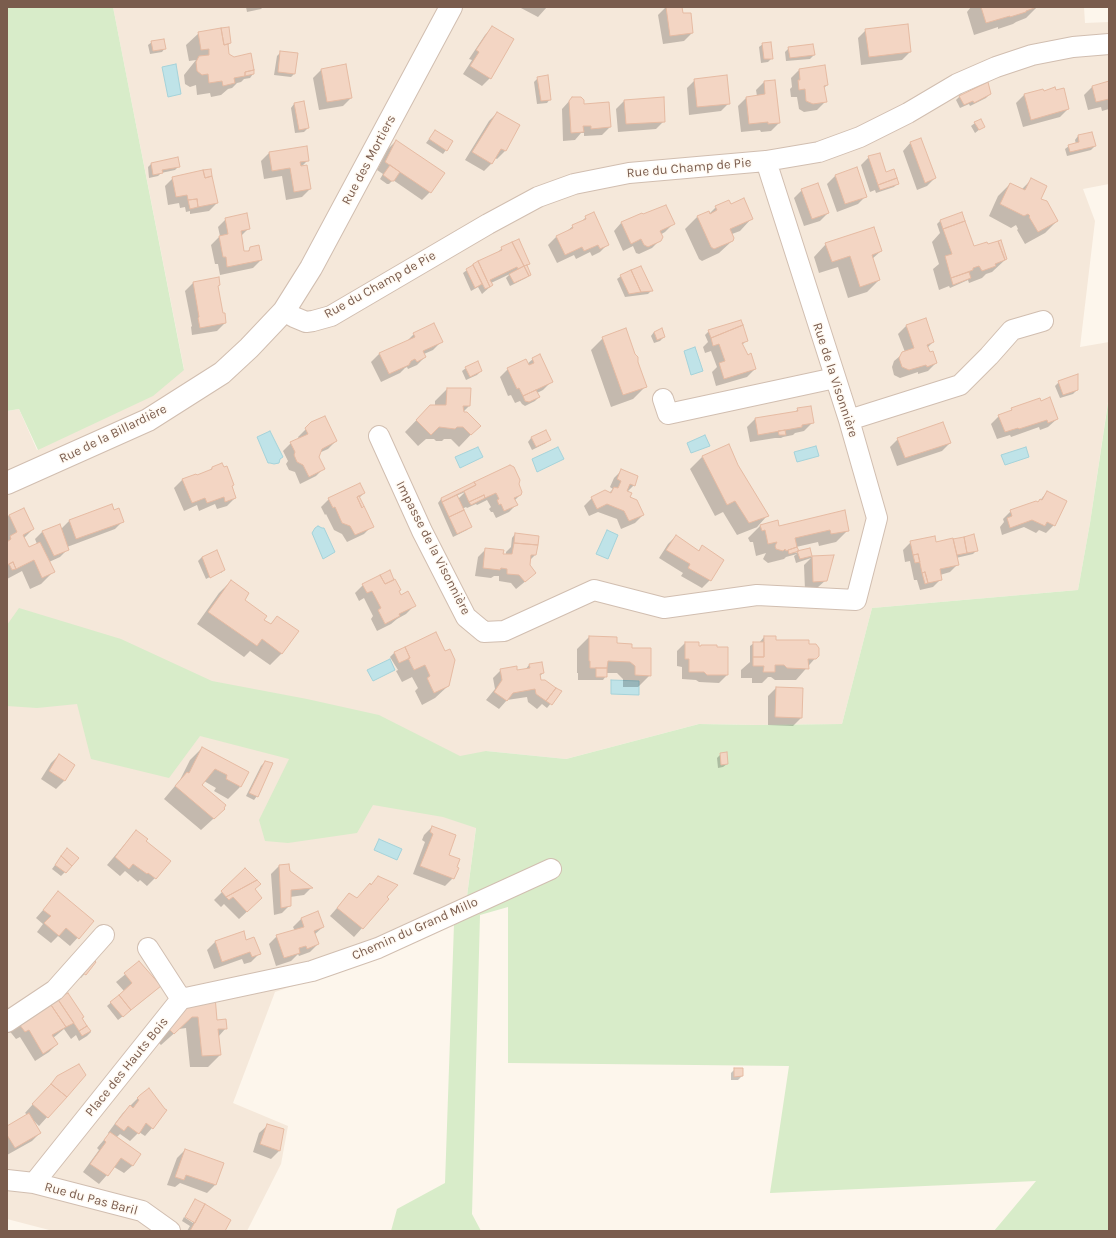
<!DOCTYPE html>
<html>
<head>
<meta charset="utf-8">
<style>
  body { margin:0 }
  #map { position:relative; width:1116px; height:1238px; overflow:hidden; background:#fdf6ec; font-family:Karla,sans-serif }
  canvas { display:block }
  .frame { position:absolute; inset:0; border:8px solid #7a5c4d; pointer-events:none }
</style>
</head>
<body>
<div id="map">
<canvas width="1116" height="1238"></canvas>
<div class="frame"></div>
</div>
<script>
const g = document.querySelector('canvas').getContext('2d');
g.lineJoin = 'round';
function fill(path, color) {
  g.fillStyle = color;
  g.fill(path, 'evenodd');
}
function toPath(rows) {
  const path = new Path2D();
  for (const r of rows) {
    path.moveTo(r[0], r[1]);
    for (let i = 2; i < r.length; i += 2) path.lineTo(r[i], r[i + 1]);
  }
  return path;
}
function stroke(path, color, width, dash) {
  g.strokeStyle = color;
  g.lineWidth = width;
  g.lineCap = dash ? 'butt' : 'round';
  g.setLineDash(dash || []);
  g.stroke(path);
}
function label(font, color, halo, rows, align = 'center') {
  g.font = font + ' Karla,sans-serif';
  g.lineWidth = 3;
  g.setLineDash([]);
  g.textBaseline = 'middle';
  g.strokeStyle = halo;
  g.fillStyle = color;
  for (const [text, x, y, turn = 0] of rows) {
    g.save();
    g.translate(x, y);
    g.rotate((+turn || 0) * Math.PI / 180);
    g.textAlign = isNaN(turn) ? turn : align;
    if (halo) g.strokeText(text, 0, 0);
    g.fillText(text, 0, 0);
    g.restore();
  }
}
fill(toPath([
  [113,7,1084,7,1085,23,1109,22,1109,184,1083,189,1095,221,1080,347,1109,342,1109,395,1090,523,1078,590,872,608,842,724,756,725,699,724,566,759,486,751,464,919,391,953,275,992,233,1103,288,1126,281,1164,247,1231,53,1231,7,1219,7,411,19,409,37,450,184,369]
]), '#f5e8da');
fill(toPath([
  [7,7,113,7,184,370,153,396,38,450,19,409,7,411],
  [1108,403,1109,403,1109,1231,994,1231,1036,1181,770,1193,789,1066,508,1063,508,907,480,915,472,1214,481,1231,391,1231,397,1209,445,1183,454,924,464,919,476,828,443,817,373,805,357,833,288,843,265,841,259,820,289,759,200,736,169,778,91,759,77,704,37,708,7,706,7,625,19,608,121,639,212,681,307,699,379,715,460,756,486,751,566,759,699,724,756,725,842,724,872,608,1078,590,1090,523]
]), '#d8ecc9');
const water = toPath([
  [176,64,181,94,168,97,162,67,176,64],
  [695,347,703,371,691,375,684,351,695,347],
  [270,431,283,457,280,459,279,463,274,464,270,463,268,463,257,437,270,431],
  [705,435,710,446,691,453,687,443,705,435],
  [816,446,819,456,797,462,794,452,816,446],
  [478,447,483,457,460,468,455,457,478,447],
  [558,447,564,459,537,472,532,459,558,447],
  [1026,447,1029,457,1005,465,1001,455,1026,447],
  [318,526,322,528,324,528,335,552,323,559,312,533,315,528,318,526],
  [607,530,618,535,608,559,596,554,607,530],
  [390,659,395,670,373,681,367,670,390,659],
  [611,680,639,681,639,695,611,694,611,680],
  [379,839,402,849,397,860,374,850,379,839]
]);
fill(water, '#bfe3e8');
stroke(water, '#a5d3da', 1);
fill(toPath([
  [246,7,263,7,261,9,247,12],
  [519,7,547,7,538,17],
  [666,7,681,7,682,14,692,33,684,41,663,44,658,15],
  [971,7,1037,7,1026,18,1016,22,1013,24,998,29,998,27,974,35,967,12],
  [493,27,490,78,482,86,463,74,472,60,469,59,485,35],
  [866,30,910,52,902,60,861,65,858,38],
  [199,33,230,43,227,46,228,54,253,74,250,78,244,79,241,82,237,83,232,88,228,89,221,95,211,97,210,93,197,95,196,85,190,87,185,84,184,75,196,60,189,61,186,45],
  [152,42,165,48,162,52,150,54,148,45],
  [763,44,772,58,768,62,761,63,759,47],
  [789,48,814,55,810,59,786,61,785,52],
  [281,52,294,74,291,77,274,75,277,56],
  [321,70,351,98,343,106,319,110,313,78],
  [799,70,827,85,824,88,825,102,817,110,804,112,799,109,797,97,791,97,790,89,792,87,791,78],
  [538,78,550,99,547,103,537,104,534,82],
  [695,80,729,103,721,111,689,115,687,88],
  [774,81,779,123,771,131,761,132,760,130,741,132,738,106,746,98,757,96,756,90,764,82],
  [1109,82,1109,109,1102,111,1101,107,1088,110,1084,95,1092,87],
  [990,94,986,98,970,106,969,104,960,108,956,100,960,96],
  [1024,95,1068,109,1060,117,1023,127,1016,103],
  [572,98,583,105,610,127,602,135,584,136,584,133,581,133,575,140,563,141,562,109],
  [624,101,664,121,656,129,618,132,616,109],
  [294,104,308,128,304,132,295,133,291,108],
  [497,113,519,126,505,151,497,159,495,158,492,163,484,171,465,160,489,121],
  [975,123,984,126,975,133,971,126],
  [435,131,446,150,443,154,426,143],
  [1078,136,1095,146,1091,150,1067,156,1065,149,1069,146,1076,144,1075,140],
  [396,141,430,192,422,200,393,180,389,184,387,184,380,179,383,174,377,170,388,149],
  [911,142,935,178,927,186,917,190,903,151],
  [269,153,308,160,301,167,310,189,302,197,286,200,282,176,264,179,261,161],
  [869,157,898,183,894,187,876,193,875,190,870,192,861,165],
  [151,164,179,166,175,170,161,173,158,176,149,178,148,167],
  [856,169,866,196,858,204,837,212,827,184,835,176],
  [173,178,217,203,209,211,190,214,190,211,186,212,185,207,180,208,179,203,168,205,165,186],
  [1032,179,1040,199,1057,221,1045,233,1025,244,1017,230,1018,229,1016,225,1011,228,989,216,998,196,1010,184,1021,190],
  [802,190,828,213,820,221,804,226,794,198],
  [730,206,752,218,740,231,732,234,732,241,719,253,702,261,699,259,685,229,697,217,708,213,709,214,716,207],
  [642,214,673,224,665,232,660,235,660,240,652,248,639,254,636,253,633,246,623,251,614,231,621,223],
  [586,217,608,244,600,252,592,256,590,252,576,259,574,255,557,263,548,245,556,237,566,232,573,226,581,222],
  [226,219,249,228,241,236,244,253,247,252,251,248,261,260,253,268,220,275,218,264,215,264,211,245,220,236,218,227],
  [941,220,973,247,1006,259,992,272,986,274,982,278,969,283,968,280,950,288,949,286,939,290,933,269,939,264,932,242,940,233,937,224],
  [826,244,881,251,872,259,879,280,867,292,848,298,838,267,819,273,814,257],
  [502,248,528,264,526,266,530,275,526,278,510,286,506,278,510,274,491,283,492,285,482,294,478,287,471,291,463,273,478,262,496,254],
  [621,276,652,290,648,294,625,297,617,279],
  [193,283,219,285,217,287,222,314,225,323,217,331,192,335,191,327,192,326,185,291],
  [925,320,933,342,927,348,936,363,928,371,918,374,918,372,900,378,894,375,892,367,894,361,905,352,898,334,906,326],
  [709,331,747,340,742,345,755,369,747,377,716,386,712,372,717,367,711,351,705,353,703,347,708,342,705,335],
  [654,332,664,337,660,341,654,343,651,336],
  [414,334,441,342,433,350,424,354,425,357,417,365,408,369,407,367,405,368,400,373,381,382,371,362,379,354,406,342],
  [603,338,637,362,646,386,633,399,611,407,591,350],
  [533,359,551,382,543,390,537,393,539,397,535,401,525,406,522,404,520,401,515,403,511,395,508,396,500,377,508,369,527,364],
  [466,368,481,371,477,375,466,380,462,371],
  [1059,382,1077,390,1073,394,1060,398,1055,386],
  [447,389,469,406,462,413,479,426,459,447,451,439,444,439,442,441,436,441,434,439,426,439,418,446,405,432,430,406,435,406,435,401],
  [798,409,812,423,804,431,795,433,793,435,783,437,781,438,775,438,750,442,747,427,755,419,795,412],
  [1012,409,1057,419,1048,427,1040,430,1039,427,1011,437,1010,435,997,439,991,424,999,416,1009,412],
  [312,423,336,441,328,449,319,453,318,457,324,468,316,476,300,484,295,472,289,470,286,464,288,461,283,451,291,443,299,439,298,437],
  [545,431,549,440,546,443,532,450,528,442,531,438],
  [898,439,950,443,942,451,897,466,890,447],
  [702,457,738,466,767,516,757,527,777,521,779,527,848,530,836,542,819,546,818,542,796,547,797,551,795,553,809,549,811,557,833,556,826,580,817,588,805,590,804,565,811,558,796,563,794,556,797,554,786,557,784,559,768,563,763,559,766,553,756,556,753,542,750,542,748,538,760,526,737,535,723,512,715,516,690,469],
  [510,466,518,484,520,495,515,500,517,504,509,512,496,518,493,512,491,512,489,509,491,507,487,500,477,505,476,504,467,508,466,507,462,509,471,526,467,530,453,537,438,503,441,499],
  [465,492,458,499,456,496],
  [212,468,231,487,235,498,227,506,217,509,215,504,199,511,197,505,184,511,174,488,182,480,196,477,208,472],
  [622,470,634,485,627,492,643,515,635,523,621,529,617,519,598,512,589,516,584,506,592,498,609,493,613,489,610,487,614,478],
  [1047,492,1054,525,1046,533,1039,530,1036,533,1024,527,1002,535,1000,527,1004,522,1003,519,1011,511,1038,503],
  [364,493,359,498,372,526,364,534,347,542,342,534,334,530,326,514,325,515,321,507,329,499],
  [113,511,123,521,115,529,67,547,68,549,60,557,49,562,53,572,41,584,30,589,22,571,7,579,7,518,9,515,33,529,23,539,28,549,37,544,35,539,43,531,61,529,70,520],
  [515,534,535,555,529,561,527,580,516,589,511,583,499,581,499,576,494,576,491,578,475,576,478,557,486,549,506,555,506,552,511,547,512,538],
  [676,536,698,551,702,547,710,580,702,588,681,576,683,573,659,558,668,544],
  [911,542,935,543,977,550,973,554,956,558,958,564,950,572,940,575,941,579,933,587,920,590,917,580,914,580,910,561,905,562,903,550],
  [216,552,224,570,221,573,221,571,206,579,198,561,202,557],
  [231,581,243,600,263,620,270,625,277,617,282,653,270,665,250,651,244,657,197,624,219,593],
  [363,585,398,592,400,596,414,606,406,614,397,619,391,624,377,631,371,619,373,616,364,598,359,601,355,593],
  [436,633,448,686,435,698,422,705,415,691,418,688,412,677,402,682,396,671,398,670,390,657,394,653],
  [589,637,631,649,650,675,638,687,623,687,623,679,617,673,606,673,606,676,603,680,578,680,578,673,577,673,577,649],
  [764,637,775,641,818,655,796,680,775,680,771,677,768,677,762,683,752,683,752,678,741,678,741,670,750,662,750,646,754,643,759,643],
  [685,643,698,643,698,647,727,675,719,683,699,682,696,680,682,679,682,667,677,666,677,651],
  [529,665,543,673,540,676,541,681,560,692,547,708,542,704,537,709,528,702,527,697,507,700,499,709,486,700,495,689,493,678,501,670,517,671,525,670],
  [776,688,801,718,793,726,768,725,768,696],
  [202,748,240,787,228,799,214,791,216,788,204,781,201,785,224,809,201,830,164,799,180,780,190,760],
  [721,754,727,764,723,767,718,768,717,758],
  [59,755,74,765,64,781,56,789,41,779,51,763],
  [265,762,257,796,254,800,246,796,261,766],
  [432,827,453,878,445,886,413,874,425,842,422,840,424,835],
  [136,831,144,841,155,878,147,886,140,880,138,882,125,871,120,876,107,865],
  [64,853,78,859,61,876,52,869],
  [279,866,311,888,304,895,290,897,290,905,282,913,274,915,271,874],
  [245,869,254,890,253,906,239,919,224,904,221,907,214,900],
  [379,877,388,899,354,937,330,916,349,894,357,899],
  [58,893,93,921,70,946,58,936,51,943,37,932,43,924,36,918],
  [301,919,323,927,314,935,318,944,310,952,299,956,298,954,291,961,276,966,269,944,277,936,295,931,293,927],
  [243,933,245,941,259,954,251,962,244,964,242,959,214,969,207,950,215,942],
  [95,962,81,978,75,974],
  [139,963,159,986,151,994,118,1020,107,1006,124,991,116,982],
  [196,998,216,1021,226,1028,218,1037,220,1055,208,1067,190,1067,186,1028,179,1029,161,1045,156,1040],
  [81,1019,91,1032,87,1036,79,1041,76,1035,71,1039,64,1029,53,1038,57,1044,49,1052,35,1061,20,1037,16,1039,8,1029,16,1021],
  [735,1069,742,1076,738,1080,731,1080,731,1073],
  [85,1075,39,1126,32,1119,40,1133,32,1141,7,1155,7,1127,28,1115,25,1113,58,1076],
  [140,1096,152,1128,145,1136,139,1132,130,1141,120,1134,116,1138,140,1154,132,1166,124,1173,114,1167,99,1184,83,1172,99,1150,97,1148,109,1134,108,1133,122,1114],
  [268,1125,283,1130,279,1151,271,1159,253,1152,259,1133],
  [185,1150,223,1164,215,1185,207,1193,180,1183,175,1187,167,1185,177,1158],
  [196,1201,224,1231,187,1231,190,1226,182,1221,184,1217,193,1223,193,1220,185,1216]
]), '#0003');
const building = toPath([
  [666,7,682,7,683,13,691,13,693,33,670,36,666,7],
  [981,7,1037,7,1026,11,1026,12,1010,17,1010,16,986,23,981,7],
  [908,24,911,52,869,57,865,29,908,24],
  [492,26,514,39,491,79,470,66,479,52,476,50,492,26],
  [229,27,231,43,224,45,221,28,229,27],
  [221,28,224,45,228,44,229,54,234,57,251,53,254,70,245,72,245,76,234,78,235,83,223,86,222,81,209,83,208,74,202,75,197,71,196,62,199,56,209,55,209,49,201,50,198,32,221,28],
  [164,39,166,49,153,51,151,41,164,39],
  [771,42,773,59,764,59,762,43,771,42],
  [813,44,815,55,790,58,788,47,813,44],
  [280,51,298,53,295,74,278,72,280,51],
  [346,64,352,98,327,102,321,69,346,64],
  [825,65,828,85,824,86,827,102,813,104,806,101,805,89,799,90,798,80,800,80,799,69,825,65],
  [254,70,254,74,245,76,245,72,254,70],
  [548,75,551,100,541,101,537,77,548,75],
  [727,75,730,104,697,107,694,79,727,75],
  [775,80,780,123,768,124,768,122,749,124,746,97,765,94,764,81,775,80],
  [1109,81,1109,100,1109,99,1096,102,1092,86,1109,81],
  [988,82,991,94,974,103,973,101,964,105,959,96,988,82],
  [1055,87,1056,90,1064,88,1069,109,1031,120,1024,94,1043,89,1044,91,1055,87],
  [572,97,581,97,584,100,584,104,609,102,611,127,591,129,591,126,583,126,584,132,571,133,569,101,572,97],
  [664,97,665,122,626,124,624,100,664,97],
  [304,101,309,128,299,130,294,103,304,101],
  [497,112,520,125,506,151,501,149,492,164,472,152,497,112],
  [981,119,985,127,979,130,974,122,981,119],
  [435,130,453,141,447,151,429,139,435,130],
  [1092,132,1096,146,1070,152,1068,145,1079,142,1078,135,1092,132],
  [921,138,936,178,925,183,910,142,921,138],
  [396,140,445,173,431,193,385,162,396,140],
  [307,146,309,161,300,162,301,166,307,165,311,189,294,192,290,168,272,171,269,152,307,146],
  [880,153,886,172,894,169,897,178,878,185,868,156,880,153],
  [178,157,180,167,162,170,163,173,153,175,151,163,178,157],
  [390,165,400,172,394,181,391,181,383,175,390,165],
  [857,167,867,197,845,204,835,175,857,167],
  [211,169,212,176,205,178,203,170,211,169],
  [203,170,205,178,212,176,218,203,198,207,197,199,188,200,187,195,176,197,172,177,203,170],
  [897,178,899,184,880,190,878,185,897,178],
  [1031,178,1047,186,1041,199,1047,201,1058,221,1038,232,1029,217,1030,216,1028,214,1024,216,1000,204,1010,183,1025,190,1031,178],
  [818,183,829,213,812,219,801,189,818,183],
  [744,198,753,219,730,229,734,238,733,241,714,249,711,247,697,216,709,211,710,214,717,210,715,206,729,200,731,204,744,198],
  [197,199,198,207,190,209,188,200,197,199],
  [666,205,675,224,660,231,663,237,661,241,648,247,644,245,641,239,631,244,621,222,642,213,643,214,666,205],
  [594,212,609,245,600,249,598,245,584,251,582,247,565,255,556,236,573,228,572,225,586,219,585,216,594,212],
  [962,212,965,221,943,229,940,220,962,212],
  [247,213,250,229,241,231,244,251,249,251,250,247,259,245,262,260,227,267,226,257,223,257,219,236,228,234,225,218,247,213],
  [965,221,974,246,987,242,988,244,998,241,1005,260,995,264,996,266,982,271,979,266,973,268,973,270,951,278,945,256,952,254,943,229,965,221],
  [874,227,882,251,872,255,880,280,860,287,850,256,832,262,825,243,874,227],
  [519,239,530,264,524,266,512,242,519,239],
  [1001,240,1007,259,1005,260,998,241,1001,240],
  [512,242,524,266,518,269,517,267,490,280,493,285,490,287,478,261,502,250,501,247,512,242],
  [478,261,490,287,485,289,473,265,473,264,478,261],
  [473,265,482,284,475,288,466,269,473,265],
  [527,265,531,275,529,276,524,266,527,265],
  [524,266,529,276,514,283,509,274,524,266],
  [641,266,653,291,641,292,631,270,641,266],
  [631,270,641,292,629,294,620,275,631,270],
  [969,272,971,278,953,285,951,278,969,272],
  [219,277,220,285,218,286,223,313,225,313,226,323,200,328,198,318,199,317,193,282,219,277],
  [926,318,934,342,927,345,930,352,933,351,937,363,927,367,926,365,909,370,902,367,899,358,902,352,914,348,906,325,926,318],
  [741,320,743,325,711,338,708,330,741,320],
  [434,323,443,342,423,351,426,357,417,362,415,359,411,361,409,365,389,374,379,353,415,337,413,333,434,323],
  [743,325,748,341,742,343,748,355,751,353,756,369,724,379,719,363,725,361,719,344,713,346,711,338,743,325],
  [626,328,635,354,638,357,638,362,647,387,623,395,602,337,626,328],
  [662,328,665,337,657,340,654,332,662,328],
  [540,354,553,382,523,396,519,388,517,389,507,368,526,359,529,365,534,363,532,358,540,354],
  [478,361,482,371,470,377,465,367,478,361],
  [1078,374,1078,390,1063,395,1058,381,1078,374],
  [447,388,471,388,470,406,463,406,464,412,467,412,481,426,471,435,463,427,457,427,455,429,439,427,431,435,416,420,430,405,446,405,447,388],
  [536,390,540,397,529,402,525,401,523,396,536,390],
  [1050,397,1058,419,1048,423,1047,420,1019,429,1018,428,1005,432,998,415,1012,410,1011,408,1040,398,1041,401,1050,397],
  [811,406,814,423,802,425,802,427,758,435,755,418,798,411,797,408,811,406],
  [325,416,337,441,322,449,319,457,325,469,309,477,303,465,297,462,294,455,295,452,290,442,308,434,305,428,311,422,325,416],
  [943,422,951,443,905,458,897,438,943,422],
  [546,430,551,440,536,447,531,437,546,430],
  [785,430,786,435,779,435,778,431,785,430],
  [729,444,738,465,769,516,749,523,735,501,727,505,702,456,729,444],
  [222,463,224,467,227,466,234,485,232,486,236,498,225,502,224,497,207,503,205,498,192,503,182,479,196,474,197,475,212,469,212,467,222,463],
  [510,465,514,467,520,480,519,484,522,492,521,495,514,498,518,505,504,511,501,504,499,505,497,500,499,499,496,493,485,498,484,495,469,502,464,491,476,485,474,482,510,465],
  [621,469,638,476,635,486,630,484,627,491,632,493,630,497,637,500,644,515,629,521,624,511,607,504,597,509,591,497,605,490,611,493,614,487,618,488,621,481,617,479,621,469],
  [474,482,476,485,442,502,441,498,474,482],
  [360,483,365,493,357,497,362,508,364,506,374,527,355,535,350,526,342,523,335,507,333,508,328,498,360,483],
  [1047,491,1067,501,1055,526,1047,522,1045,526,1032,520,1010,528,1007,518,1012,516,1010,510,1036,501,1038,502,1040,499,1042,500,1047,491],
  [457,495,464,510,449,517,442,502,457,495],
  [484,495,485,498,471,505,469,502,484,495],
  [359,496,364,506,362,508,357,497,359,496],
  [112,504,114,510,119,508,124,522,76,539,69,520,112,504],
  [24,508,34,529,23,535,29,547,40,542,55,572,42,578,34,560,16,569,13,562,7,565,7,542,11,539,10,536,17,532,9,515,24,508],
  [464,510,472,527,457,534,449,517,464,510],
  [845,510,849,531,831,534,830,530,795,538,797,547,786,551,785,549,783,551,776,549,775,546,777,542,768,544,765,530,762,531,760,525,778,520,779,526,845,510],
  [60,524,69,550,54,556,42,531,60,524],
  [515,533,539,536,538,545,514,543,515,533],
  [974,534,978,551,967,553,964,537,974,534],
  [676,535,699,551,702,545,724,560,711,581,688,568,690,564,666,550,676,535],
  [935,536,936,542,953,538,959,565,940,569,942,580,928,583,925,572,922,573,918,554,913,555,910,541,935,536],
  [964,537,967,553,957,555,953,539,964,537],
  [514,543,538,545,536,555,531,555,530,565,536,573,525,582,519,575,507,574,507,569,501,568,500,570,483,568,485,548,504,550,503,554,512,554,514,543],
  [797,547,799,551,789,554,788,550,797,547],
  [810,548,812,556,800,559,797,551,810,548],
  [217,550,225,570,210,578,202,557,217,550],
  [918,554,920,562,915,563,913,555,918,554],
  [834,555,827,581,813,582,812,556,834,555],
  [13,562,16,569,12,570,9,564,13,562],
  [390,570,394,580,385,584,380,575,390,570],
  [925,572,928,583,925,584,922,573,925,572],
  [380,575,385,584,395,579,401,590,399,591,401,595,408,591,416,606,399,614,400,616,385,624,378,610,381,608,372,591,367,593,362,584,380,575],
  [231,580,249,593,245,600,267,616,264,620,271,624,277,616,299,631,282,654,262,639,257,646,208,612,231,580],
  [436,632,445,651,450,649,455,660,449,686,434,693,427,678,430,676,425,665,414,670,408,658,410,658,405,647,436,632],
  [589,636,617,637,617,643,632,644,632,648,651,648,651,676,635,675,635,666,630,662,608,661,607,668,590,668,590,661,589,661,589,636],
  [764,636,776,636,776,640,809,640,809,644,816,644,819,648,819,656,816,659,808,659,809,669,787,668,784,665,775,665,775,672,763,672,764,666,753,666,753,657,764,657,764,636],
  [685,642,699,642,699,646,701,646,701,645,717,645,717,647,728,647,728,675,707,675,704,672,689,672,689,659,685,659,685,642],
  [753,642,764,642,764,657,753,657,753,642],
  [405,647,410,658,399,663,394,652,405,647],
  [542,662,544,673,540,674,541,680,545,680,556,688,546,701,536,694,535,689,513,693,507,701,494,692,502,680,500,669,517,666,517,670,530,668,529,664,542,662],
  [596,668,607,668,607,677,596,677,596,668],
  [776,687,803,688,802,718,775,717,776,687],
  [556,688,562,691,552,705,546,701,556,688],
  [202,747,249,772,241,787,226,779,227,775,215,769,202,785,226,805,224,808,225,809,214,819,175,786,187,772,189,773,202,747],
  [727,752,728,764,721,765,720,753,727,752],
  [59,754,75,765,65,781,49,771,59,754],
  [265,761,273,763,258,797,249,793,265,761],
  [432,826,456,835,449,855,460,859,457,867,459,868,454,879,420,866,433,834,430,832,432,826],
  [136,830,148,839,146,841,171,861,156,879,148,873,147,874,133,864,129,869,115,857,136,830],
  [67,848,79,858,72,866,61,856,67,848],
  [61,856,72,866,66,873,55,865,61,856],
  [289,864,290,871,313,888,291,890,291,906,281,908,279,865,289,864],
  [245,868,257,880,226,897,221,891,245,868],
  [378,876,398,885,387,897,389,899,363,929,337,908,349,893,357,898,370,883,371,885,378,876],
  [257,880,261,884,255,889,262,898,247,912,233,897,229,900,226,897,257,880],
  [58,891,94,921,79,939,66,928,59,936,44,923,51,916,43,910,58,891],
  [318,911,324,927,314,931,319,944,307,949,306,946,299,948,300,953,284,958,276,935,304,927,301,918,318,911],
  [244,931,246,940,254,937,261,954,252,957,250,952,222,962,215,941,244,931],
  [88,955,96,962,86,975,78,970,88,955],
  [139,961,161,986,131,1010,119,995,132,983,124,973,139,961],
  [68,993,84,1017,82,1018,87,1026,79,1031,57,998,68,993],
  [119,995,131,1010,123,1017,110,1002,119,995],
  [215,996,217,1020,226,1019,227,1029,218,1029,221,1055,202,1056,198,1017,192,1017,174,1034,169,1029,196,997,215,996],
  [57,998,74,1023,66,1027,49,1002,57,998],
  [49,1002,66,1027,52,1035,58,1044,43,1054,29,1030,25,1032,16,1020,49,1002],
  [87,1026,91,1031,82,1036,79,1031,87,1026],
  [79,1064,86,1075,67,1097,51,1084,57,1076,79,1064],
  [734,1068,743,1068,743,1076,734,1077,734,1068],
  [51,1084,67,1097,48,1118,32,1104,51,1084],
  [149,1088,165,1109,167,1110,153,1129,146,1123,139,1134,128,1126,124,1131,115,1124,130,1105,133,1108,139,1100,137,1098,140,1095,149,1088],
  [29,1113,41,1133,15,1148,7,1135,7,1126,29,1113],
  [267,1124,284,1129,280,1151,260,1144,267,1124],
  [110,1132,141,1154,133,1166,121,1158,108,1176,90,1164,106,1142,104,1140,110,1132],
  [185,1149,224,1163,216,1185,186,1175,184,1180,175,1177,185,1149],
  [195,1199,205,1204,195,1223,185,1217,195,1199],
  [205,1204,231,1220,225,1231,190,1231,205,1204]
]);
fill(building, '#f3d5c3');
stroke(building, '#e6bba3', 1);
const minor = toPath([
  [284,311,294,317,306,322,313,321,331,316,488,224,538,197,574,184,629,173,766,161,819,152,860,137,908,113,957,84,996,67,1032,55,1073,47,1109,44],
  [663,399,668,414,835,378],
  [849,420,960,385,989,356,1012,330,1043,321],
  [379,436,422,531,466,617,484,632,504,631,594,590,664,608,757,595,856,600,877,518,849,420,766,161],
  [181,999,312,971,378,948,551,869],
  [7,1022,55,990,104,935],
  [7,1180,34,1183,142,1211,170,1231],
  [34,1183,181,999,148,948]
]);
const tertiary = toPath([
  [7,483,148,420,222,373,249,348,284,311,311,268,451,7]
]);
stroke(minor, '#d1beb0', 22);
stroke(tertiary, '#d1beb0', 24);
stroke(minor, '#fff', 20);
stroke(tertiary, '#fff', 22);
label('13px', '#7a5c4d', '#fffaf3', [
  ["Rue des Mortiers",369,160,-62],
  ["Rue du Champ de Pie",689,168,-5],
  ["Rue du Champ de Pie",380,285,-29],
  ["Rue de la Visonnière",835,380,72],
  ["Rue de la Billardière",113,434,-26],
  ["Impasse de la Visonnière",433,548,63],
  ["Chemin du Grand Millo",415,929,-24],
  ["Place des Hauts Bois",127,1067,-51],
  ["Rue du Pas Baril",91,1199,15]
]);
</script>
</body>
</html>
